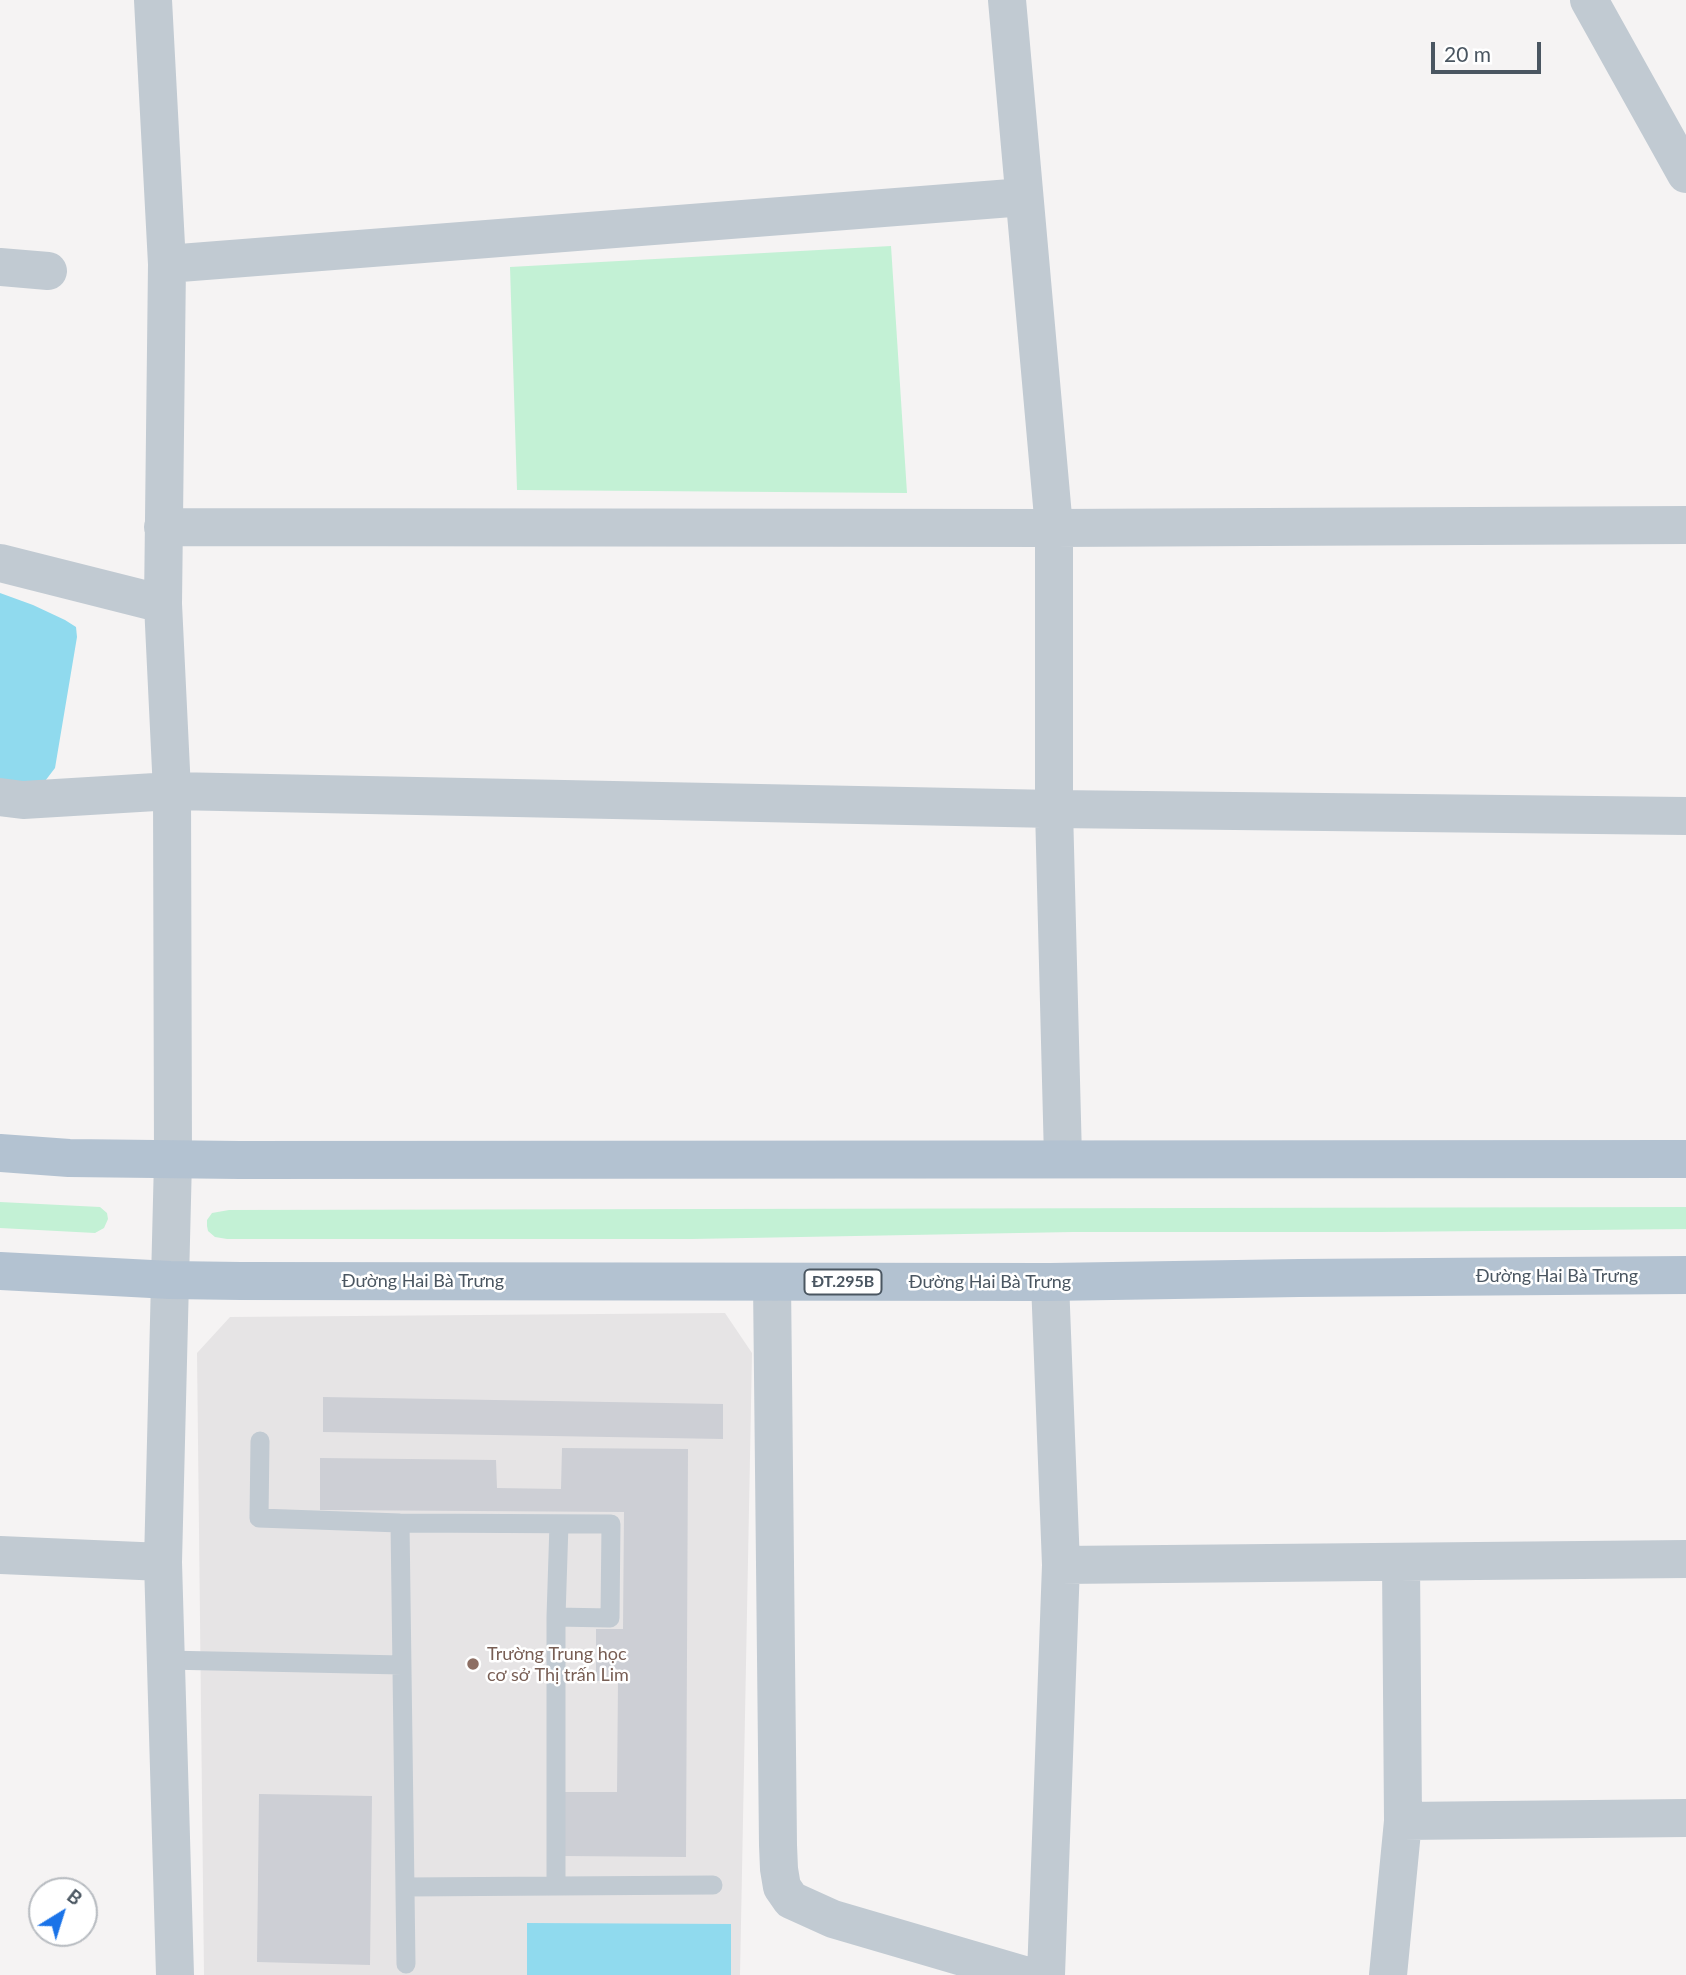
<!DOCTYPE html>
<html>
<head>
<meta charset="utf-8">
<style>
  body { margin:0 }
  #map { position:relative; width:1686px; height:1975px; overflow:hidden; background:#f5f3f3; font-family:Lato,sans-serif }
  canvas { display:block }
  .north { position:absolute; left:28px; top:1877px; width:70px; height:70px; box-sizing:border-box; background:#fff; border:2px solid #b7bbc0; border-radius:50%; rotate:38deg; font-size:19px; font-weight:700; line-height:28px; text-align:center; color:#4a5661 }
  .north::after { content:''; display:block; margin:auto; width:24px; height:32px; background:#1a73e8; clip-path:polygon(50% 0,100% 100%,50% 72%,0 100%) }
  .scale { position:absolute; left:1431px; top:42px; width:110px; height:32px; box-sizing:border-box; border:4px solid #4a5661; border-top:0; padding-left:9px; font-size:21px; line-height:24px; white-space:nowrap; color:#4a5661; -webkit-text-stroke:5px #fff; paint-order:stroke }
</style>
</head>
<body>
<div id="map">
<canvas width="1686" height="1975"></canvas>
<div class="north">B</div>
<div class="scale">20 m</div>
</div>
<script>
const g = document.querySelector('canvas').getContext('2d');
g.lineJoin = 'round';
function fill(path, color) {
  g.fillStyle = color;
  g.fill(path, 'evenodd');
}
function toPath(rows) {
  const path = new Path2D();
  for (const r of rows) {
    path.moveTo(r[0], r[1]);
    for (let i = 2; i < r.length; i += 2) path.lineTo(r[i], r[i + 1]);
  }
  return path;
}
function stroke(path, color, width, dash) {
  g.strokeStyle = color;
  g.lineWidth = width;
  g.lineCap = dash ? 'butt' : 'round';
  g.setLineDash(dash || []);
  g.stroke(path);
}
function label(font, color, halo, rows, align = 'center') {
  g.font = font + ' Lato,sans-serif';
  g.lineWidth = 5;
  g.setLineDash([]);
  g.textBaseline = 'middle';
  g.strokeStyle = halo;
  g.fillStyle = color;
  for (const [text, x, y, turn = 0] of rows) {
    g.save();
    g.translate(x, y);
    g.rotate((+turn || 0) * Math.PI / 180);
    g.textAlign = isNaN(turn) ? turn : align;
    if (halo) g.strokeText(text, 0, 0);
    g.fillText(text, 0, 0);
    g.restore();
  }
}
fill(toPath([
  [725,1313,752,1353,740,1975,204,1975,197,1353,230,1317]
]), '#e6e4e5');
fill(toPath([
  [891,246,907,493,517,490,510,267],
  [0,1202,100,1207,107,1213,108,1219,104,1228,95,1233,0,1228],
  [1686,1207,1686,1229,1381,1232,1073,1232,692,1239,227,1239,215,1237,208,1231,207,1226,207,1220,212,1213,229,1210]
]), '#c3f1d5');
fill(toPath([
  [0,593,33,605,65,620,76,627,77,637,55,768,42,785,0,790],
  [527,1923,731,1924,731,1975,527,1975]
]), '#90daee');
fill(toPath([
  [323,1397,723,1404,723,1439,323,1432],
  [562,1448,688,1449,686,1857,564,1856,564,1792,617,1792,618,1681,596,1681,596,1629,623,1629,624,1512,320,1510,320,1458,496,1460,497,1488,561,1489],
  [259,1794,372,1796,370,1965,257,1962]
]), '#cdcfd5');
stroke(toPath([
  [260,1441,259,1518,400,1523,611,1524,610,1618,556,1617],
  [400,1523,406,1964],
  [166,1660,402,1665],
  [556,1886,556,1617,559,1524],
  [405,1887,713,1885]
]), '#c1cad2', 19);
stroke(toPath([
  [153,0,167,264,163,604,172,791,173,1160,163,1562,175,1975],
  [1007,0,1054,528,1054,809,1063,1158],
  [1589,0,1686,174],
  [167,264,1024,197],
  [0,267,48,271],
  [163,527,1054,528,1686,525],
  [0,563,163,604],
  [0,797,23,800,172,791,1054,809,1686,816],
  [772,1282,778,1845,779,1869,782,1887,791,1900,833,1919,1024,1975],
  [0,1555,163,1562],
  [1061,1565,1686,1559],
  [1403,1821,1686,1818],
  [1046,1975,1061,1565,1050,1282],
  [1388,1975,1403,1821,1401,1562]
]), '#c1cad2', 38);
stroke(toPath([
  [0,1153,69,1158,240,1160,1686,1159],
  [0,1271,170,1280,241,1281,1050,1282,1299,1278,1686,1275]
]), '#b3c2d1', 38);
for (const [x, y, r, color] of [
  [473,1664,7,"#8d6e63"]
]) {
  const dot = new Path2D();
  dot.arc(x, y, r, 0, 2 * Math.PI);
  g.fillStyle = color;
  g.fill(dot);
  stroke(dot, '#fff', 2.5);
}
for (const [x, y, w] of [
  [843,1282,77]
]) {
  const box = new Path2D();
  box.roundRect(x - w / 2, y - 12.5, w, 25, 5);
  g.fillStyle = '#fff';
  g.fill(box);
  stroke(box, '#4a5661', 2);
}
label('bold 16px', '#4a5661', null, [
  ["ĐT.295B",843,1282]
]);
label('18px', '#4a5661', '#fff', [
  ["Đường Hai Bà Trưng",1557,1276],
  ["Đường Hai Bà Trưng",423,1281],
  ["Đường Hai Bà Trưng",990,1282]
]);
label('18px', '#785e54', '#fff', [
  ["Trường Trung học",487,1654],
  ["cơ sở Thị trấn Lim",487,1675]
], 'left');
</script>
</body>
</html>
